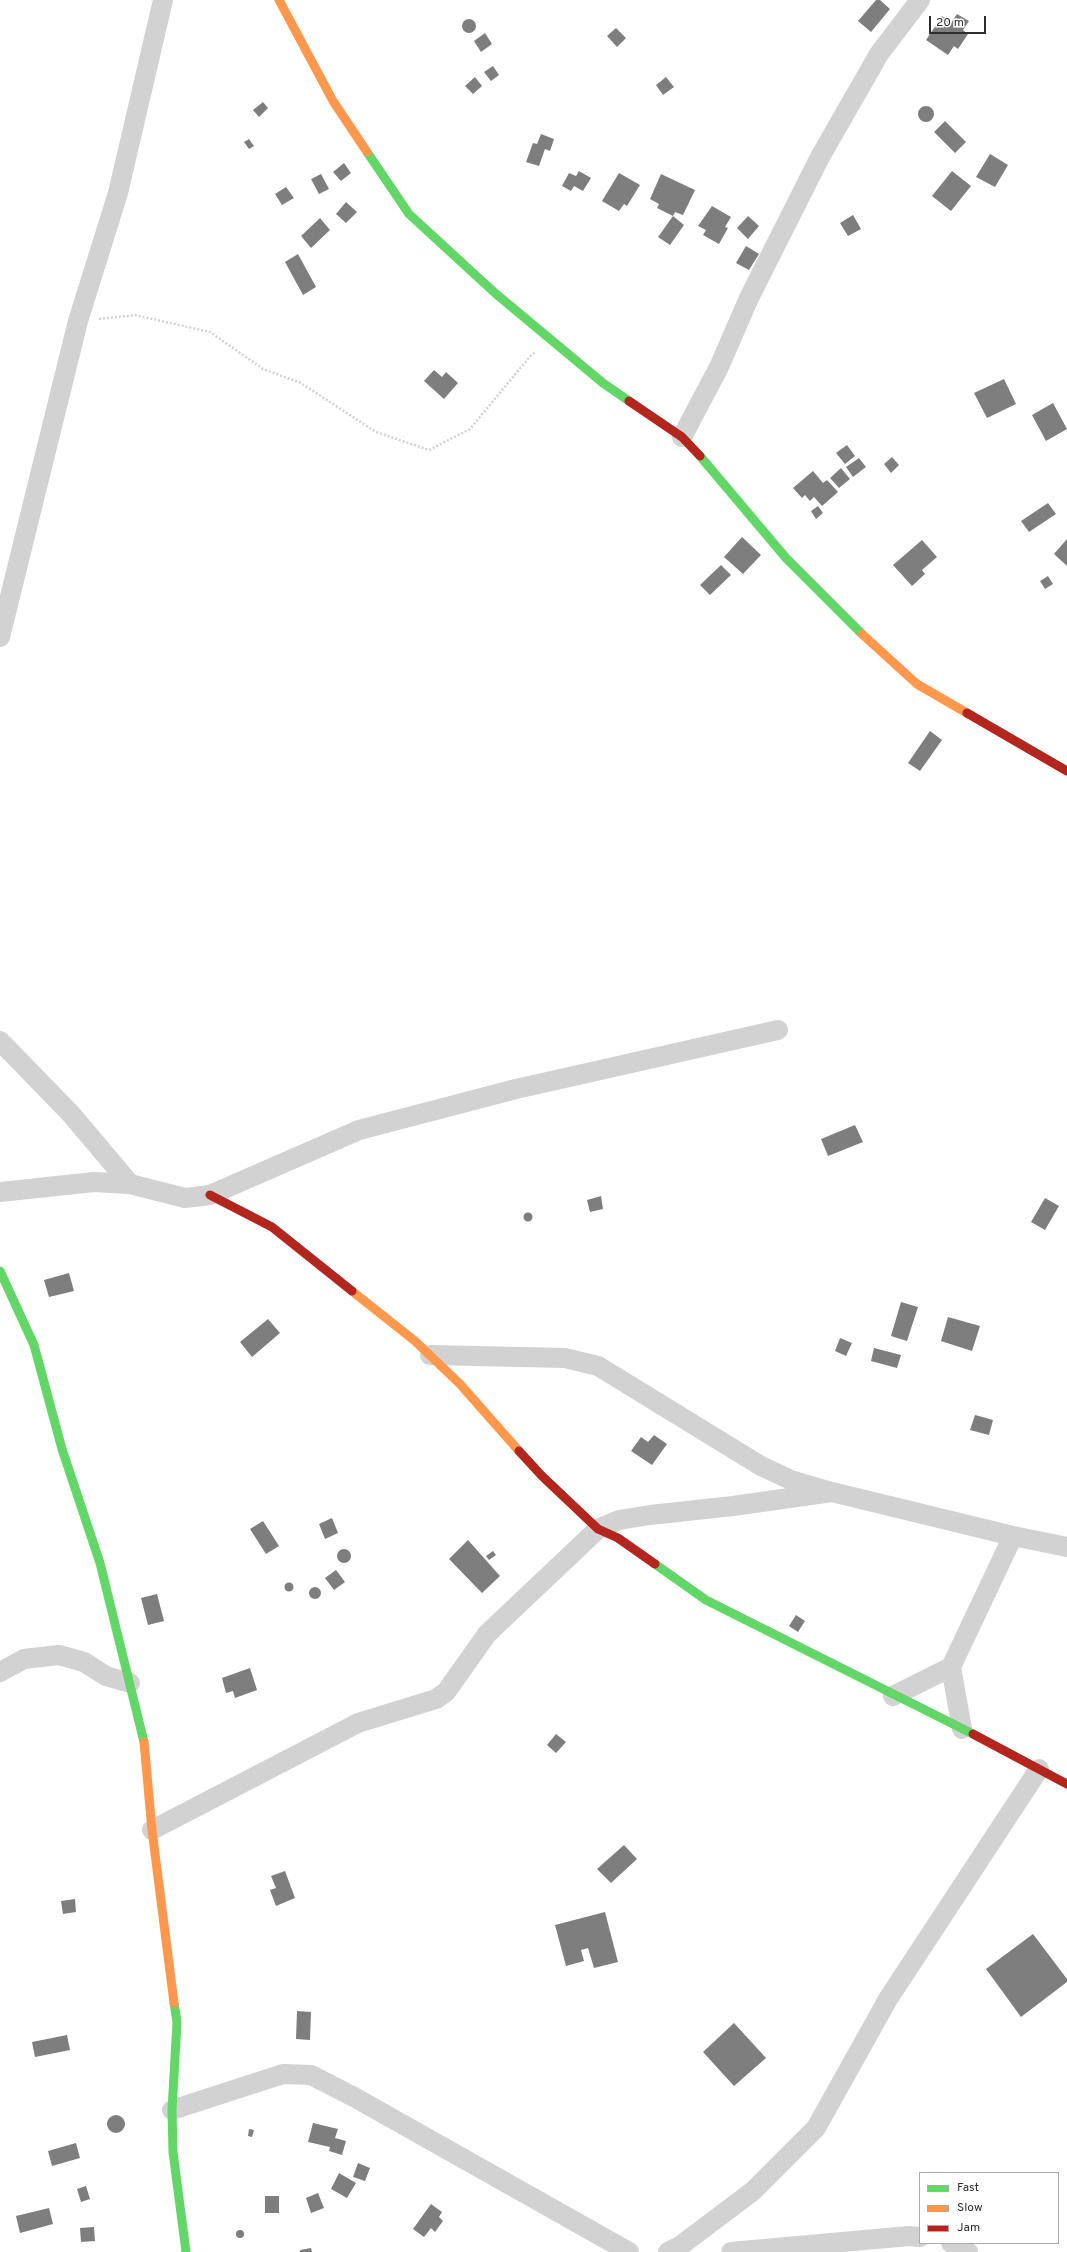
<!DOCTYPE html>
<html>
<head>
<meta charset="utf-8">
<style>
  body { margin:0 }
  #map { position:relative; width:1067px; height:2252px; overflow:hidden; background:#fff; font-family:Overpass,sans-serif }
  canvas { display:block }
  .legend { position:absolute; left:919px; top:2172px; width:140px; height:72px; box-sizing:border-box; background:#fff; border:1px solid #ababab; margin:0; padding:5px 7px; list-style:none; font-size:12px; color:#2d2d2d }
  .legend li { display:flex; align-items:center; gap:8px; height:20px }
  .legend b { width:20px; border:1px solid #ababab }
  .scale { position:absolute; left:929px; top:16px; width:57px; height:18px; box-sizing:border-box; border:2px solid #2d2d2d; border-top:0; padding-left:5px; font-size:12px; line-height:14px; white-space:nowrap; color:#2d2d2d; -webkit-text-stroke:3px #fff; paint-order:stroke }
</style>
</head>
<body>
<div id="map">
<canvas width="1067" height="2252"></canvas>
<ul class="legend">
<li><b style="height:5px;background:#63d668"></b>Fast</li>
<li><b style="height:5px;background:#ff974d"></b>Slow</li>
<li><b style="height:5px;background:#b3261e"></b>Jam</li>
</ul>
<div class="scale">20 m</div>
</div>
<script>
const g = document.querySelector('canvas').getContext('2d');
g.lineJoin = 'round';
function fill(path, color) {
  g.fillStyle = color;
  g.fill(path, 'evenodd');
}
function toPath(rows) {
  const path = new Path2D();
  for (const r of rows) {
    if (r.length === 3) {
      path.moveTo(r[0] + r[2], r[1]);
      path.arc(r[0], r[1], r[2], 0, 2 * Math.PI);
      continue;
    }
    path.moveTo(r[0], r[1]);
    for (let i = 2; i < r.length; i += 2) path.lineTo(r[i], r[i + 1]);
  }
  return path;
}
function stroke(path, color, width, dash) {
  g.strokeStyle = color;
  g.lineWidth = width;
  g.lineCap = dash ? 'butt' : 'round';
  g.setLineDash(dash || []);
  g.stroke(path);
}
fill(toPath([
  [876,0,880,0,890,9,871,32,858,21],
  [957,14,969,21,963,30,968,34,958,49,954,46,948,55,926,40,942,16,951,23],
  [469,26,7],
  [616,28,626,38,617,47,607,36],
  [485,33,492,44,481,52,474,41],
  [493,66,499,75,491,81,484,72],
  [475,77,482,86,473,94,465,86],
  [666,77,674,87,663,95,656,85],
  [263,102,268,108,259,117,253,110],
  [926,114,8],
  [945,121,966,142,955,153,934,132],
  [541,134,554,139,550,151,545,149,539,166,526,162,533,143,537,144],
  [249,139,254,146,249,149,244,142],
  [990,154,1008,165,995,187,976,177],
  [344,163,351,173,341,181,333,172],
  [579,171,591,178,583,191,574,186,571,191,562,186,569,173,576,176],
  [952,171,971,186,951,211,932,196],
  [619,173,640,185,627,206,624,204,619,211,602,201],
  [321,174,329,189,319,194,311,179],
  [661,174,695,190,683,215,675,212,673,216,657,208,659,204,650,199],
  [286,187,294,198,282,205,275,194],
  [346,202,357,212,346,223,336,214],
  [712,206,731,217,725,227,728,228,719,244,703,235,706,230,698,226],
  [853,215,861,229,848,236,840,223],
  [673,216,684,225,670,245,658,237],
  [748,216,759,226,748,239,737,228],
  [320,218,330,230,311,248,301,236],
  [746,246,759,254,749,270,736,263],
  [298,254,316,287,303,295,285,262],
  [434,370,442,377,446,372,458,383,444,399,424,381],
  [1004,379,1016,404,987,418,974,393],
  [1053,403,1067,429,1046,441,1032,415],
  [847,445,855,456,845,464,836,453],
  [892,457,899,465,891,473,884,464],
  [859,458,866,467,853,477,846,467],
  [841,468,850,479,839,488,830,478],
  [813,471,823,483,827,480,838,492,822,506,814,497,810,501,805,495,802,498,793,488],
  [1048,503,1056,514,1029,532,1021,521],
  [818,506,823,513,816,519,811,511],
  [742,537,761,555,743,574,724,557],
  [1067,539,1067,566,1054,554],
  [922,540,937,557,922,570,925,574,912,586,893,565],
  [721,565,731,575,710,595,700,585],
  [1048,576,1053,584,1045,589,1040,581],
  [930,731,942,740,920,771,908,763],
  [855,1125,863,1142,828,1156,821,1139],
  [601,1196,603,1209,590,1212,587,1200],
  [1045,1198,1059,1206,1045,1230,1031,1222],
  [528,1217,4.5],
  [69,1273,74,1291,49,1297,44,1280],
  [901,1302,918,1307,907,1341,891,1336],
  [948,1317,980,1326,972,1351,941,1341],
  [268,1319,280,1333,252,1357,240,1342],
  [840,1338,852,1343,846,1356,835,1351],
  [874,1348,901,1355,897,1368,871,1361],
  [975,1415,993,1420,989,1435,970,1430],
  [654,1435,667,1444,652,1465,631,1451,641,1437,648,1442],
  [332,1518,338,1533,325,1539,319,1524],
  [263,1521,279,1546,266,1554,250,1529],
  [468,1540,500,1576,482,1593,449,1559],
  [344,1556,7],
  [493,1551,496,1555,489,1560,486,1556],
  [336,1570,345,1582,334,1590,325,1578],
  [289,1587,4.5],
  [315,1593,6],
  [157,1594,164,1621,148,1625,141,1598],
  [796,1615,805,1621,798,1632,789,1626],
  [250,1668,257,1690,235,1698,233,1691,226,1693,222,1678],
  [556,1734,566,1742,556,1753,547,1745],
  [624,1845,637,1859,611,1883,597,1869],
  [285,1871,295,1898,276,1906,270,1890,276,1888,271,1876],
  [75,1899,76,1912,63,1914,61,1901],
  [605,1912,618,1962,594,1968,588,1948,581,1950,584,1961,566,1966,555,1925],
  [1033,1934,1067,1979,1067,1982,1021,2017,986,1969],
  [297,2011,311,2012,310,2040,296,2039],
  [734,2023,766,2058,734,2086,703,2052],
  [67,2035,70,2050,35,2057,32,2042],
  [116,2124,9],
  [313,2123,338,2129,335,2138,346,2141,342,2155,329,2151,330,2147,308,2142],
  [249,2129,254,2130,252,2137,248,2136],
  [76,2143,80,2158,52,2166,48,2151],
  [358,2163,370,2168,365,2181,353,2177],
  [339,2173,356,2183,347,2198,331,2189],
  [86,2186,90,2199,81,2202,77,2189],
  [318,2193,324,2208,311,2213,306,2198],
  [265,2196,279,2196,279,2213,265,2213],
  [431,2204,442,2212,439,2217,443,2221,435,2232,431,2228,424,2237,413,2229],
  [49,2208,53,2224,20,2233,16,2216],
  [94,2227,95,2241,81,2242,80,2228],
  [240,2234,4],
  [311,2248,312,2252,300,2252,300,2250]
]), '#7e7e7e');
stroke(toPath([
  [99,319,135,315,210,332,263,369,301,383,376,432,429,450,470,429,532,354,536,352]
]), '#d2d2d2', 2.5, [2, 2]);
stroke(toPath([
  [682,437,719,367,749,298,820,157,879,54,920,0],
  [0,637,78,321,118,193,163,0],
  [0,1041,71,1114,130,1184],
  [0,1192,94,1182,130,1184,185,1198,210,1195,359,1130,516,1089,778,1030],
  [430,1355,565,1358,598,1366,761,1466,791,1480,832,1492,1013,1536,1067,1547],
  [0,1672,24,1659,59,1655,84,1662,106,1676,130,1683],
  [893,1696,951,1667],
  [962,1729,951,1667,1013,1536],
  [152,1830,358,1723,436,1699,446,1692,487,1634,598,1529,619,1520,650,1515,733,1506,832,1492],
  [172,2110,283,2074,311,2075,354,2097,629,2252],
  [951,2243,968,2252],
  [668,2252,680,2246,753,2191,816,2128,888,1999,1039,1769],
  [731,2252,909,2236,920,2237]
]), '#d2d2d2', 20);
stroke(toPath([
  [367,152,409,214,495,293,603,383,629,401],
  [700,456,786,558,862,634],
  [0,1271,34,1345,62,1449,100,1563,144,1742],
  [655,1564,706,1600,973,1734],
  [174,2003,177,2022,172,2110,173,2152,186,2252]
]), '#63d668', 9);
stroke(toPath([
  [279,0,333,101,367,152],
  [862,634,917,684,967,713],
  [352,1291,415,1341,460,1384,519,1451],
  [144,1742,152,1830,174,2003]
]), '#ff974d', 9);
stroke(toPath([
  [629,401,682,437,700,456],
  [967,713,1067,771],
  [210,1195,272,1227,352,1291],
  [519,1451,542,1476,598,1529,618,1538,655,1564],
  [973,1734,1067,1784]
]), '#b3261e', 9);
</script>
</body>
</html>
